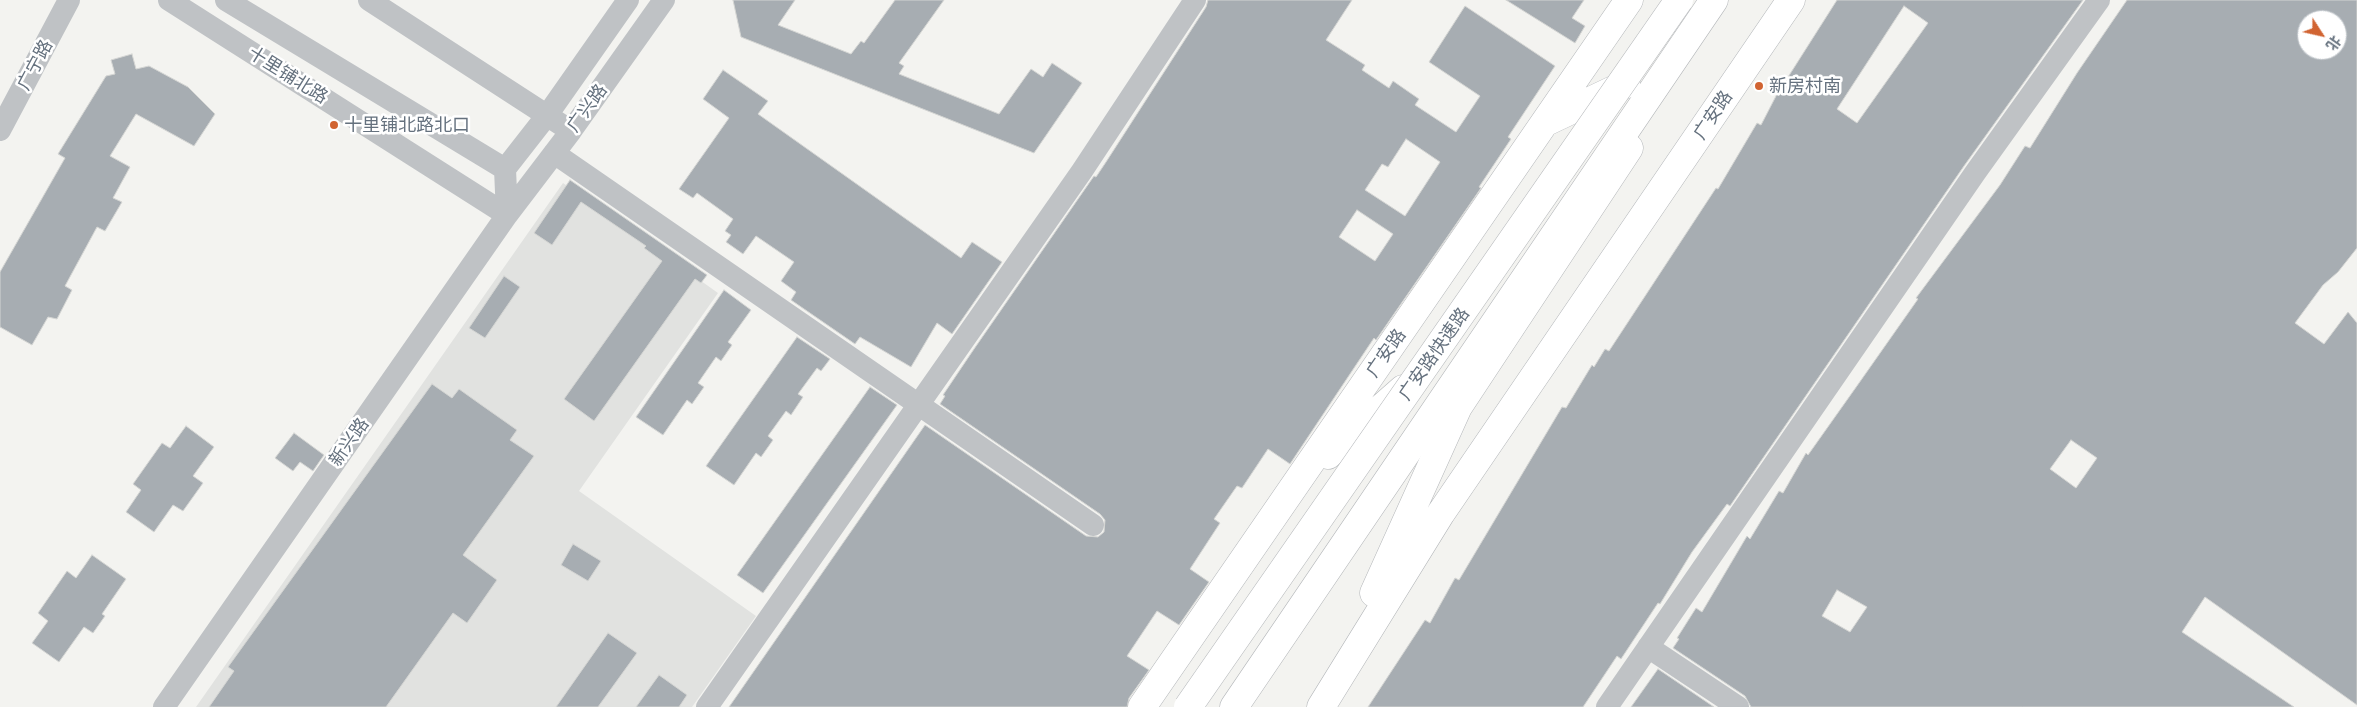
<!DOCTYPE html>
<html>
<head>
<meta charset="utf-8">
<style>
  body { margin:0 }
  #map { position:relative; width:2357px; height:707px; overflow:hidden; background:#f3f3f0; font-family:Lato,"Noto Sans SC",sans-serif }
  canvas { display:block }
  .north { position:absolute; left:2297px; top:10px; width:50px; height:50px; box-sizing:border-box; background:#fff; border:1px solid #c1c6cb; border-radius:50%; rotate:125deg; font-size:14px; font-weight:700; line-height:20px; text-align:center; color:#65717e }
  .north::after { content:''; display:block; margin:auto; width:18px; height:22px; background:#d16432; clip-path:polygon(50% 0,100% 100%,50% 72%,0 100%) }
</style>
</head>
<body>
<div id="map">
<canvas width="2357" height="707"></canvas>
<div class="north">北</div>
</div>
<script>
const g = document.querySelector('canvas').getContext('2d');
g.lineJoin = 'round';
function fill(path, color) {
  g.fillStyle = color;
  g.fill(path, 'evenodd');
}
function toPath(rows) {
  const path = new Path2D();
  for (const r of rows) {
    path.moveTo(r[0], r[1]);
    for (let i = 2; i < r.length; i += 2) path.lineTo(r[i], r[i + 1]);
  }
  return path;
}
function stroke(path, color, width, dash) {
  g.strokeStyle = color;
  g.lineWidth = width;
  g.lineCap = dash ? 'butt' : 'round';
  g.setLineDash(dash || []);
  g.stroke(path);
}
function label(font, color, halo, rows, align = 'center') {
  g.font = font + ' Lato,"Noto Sans SC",sans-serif';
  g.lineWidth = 5;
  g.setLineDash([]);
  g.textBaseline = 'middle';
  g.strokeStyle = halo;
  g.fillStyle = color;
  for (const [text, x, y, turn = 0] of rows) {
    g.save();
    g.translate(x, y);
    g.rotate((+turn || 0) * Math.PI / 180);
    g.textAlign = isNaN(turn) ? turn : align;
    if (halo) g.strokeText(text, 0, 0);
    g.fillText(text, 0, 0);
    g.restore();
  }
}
fill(toPath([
  [563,183,718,293,579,491,756,616,692,707,196,707]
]), '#e1e2e0');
const building = toPath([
  [733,0,795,0,778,25,851,54,861,41,864,43,895,0,944,0,899,63,904,66,899,74,999,114,1031,69,1043,77,1052,63,1082,83,1034,153,741,37,733,0],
  [1208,0,1352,0,1326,40,1365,65,1362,70,1389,88,1393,81,1419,99,1415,105,1456,132,1480,96,1429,62,1465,6,1555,66,1508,137,1511,139,1479,187,1481,188,1376,340,1374,338,1290,464,1268,449,1242,488,1237,486,1214,519,1220,523,1190,569,1209,582,1179,625,1157,611,1127,656,1149,670,1129,698,1127,707,729,707,925,425,1086,536,1098,537,1104,532,1105,520,1100,514,940,404,945,396,943,395,974,349,1094,176,1096,177,1106,162,1206,7,1208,0],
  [1406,139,1440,162,1405,216,1365,190,1382,164,1388,167,1406,139],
  [1357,210,1393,234,1375,261,1339,237,1357,210],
  [1506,0,1584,0,1572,18,1585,26,1575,43,1506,0],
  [1837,0,2083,0,1964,166,1730,506,1727,504,1692,552,1660,604,1658,603,1621,659,1617,656,1583,707,1368,707,1425,620,1430,623,1455,578,1459,580,1562,407,1566,408,1592,365,1594,367,1605,349,1609,351,1716,188,1718,189,1757,123,1761,125,1776,96,1837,0],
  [1904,6,1928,23,1857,123,1837,109,1904,6],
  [2127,0,2357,0,2357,248,2338,272,2323,285,2295,323,2324,344,2348,312,2357,323,2357,705,2205,597,2182,632,2294,707,1751,707,1745,696,1673,648,1679,639,1677,638,1696,608,1702,612,1747,536,1750,539,1779,491,1783,493,1806,453,1808,455,1859,383,1918,299,1916,298,2000,185,2025,146,2030,148,2077,73,2127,0],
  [2307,20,2337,20,2337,50,2307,50,2307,20],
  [2071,440,2097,458,2076,488,2050,469,2071,440],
  [1837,590,1867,607,1850,632,1822,616,1837,590],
  [132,54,136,69,149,66,188,87,215,114,194,146,136,114,110,156,130,167,113,198,122,202,105,231,97,227,65,286,72,290,57,319,48,317,32,345,0,327,0,272,65,158,58,154,106,76,115,74,111,60,132,54],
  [723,70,768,101,758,114,961,258,972,242,1002,262,952,334,937,323,911,367,860,337,855,344,791,300,796,292,781,281,794,262,756,236,743,254,726,242,731,235,725,231,733,219,697,193,693,198,679,189,729,118,703,99,723,70],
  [570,180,707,275,701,283,695,279,594,421,564,399,662,261,644,248,646,246,581,202,552,245,534,233,570,180],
  [504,276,520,287,485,338,469,328,504,276],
  [724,290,751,310,728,342,732,345,721,361,716,357,698,383,704,387,692,404,687,400,663,435,636,417,724,290],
  [797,337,830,359,821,371,817,368,798,394,803,397,791,415,786,411,768,436,773,440,761,457,756,453,734,485,706,466,797,337],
  [432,384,452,398,459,389,480,404,517,430,510,440,534,456,463,555,497,580,467,623,453,613,386,707,209,707,234,671,228,667,432,384],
  [870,387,897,405,763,593,737,575,870,387],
  [186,426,214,447,193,476,203,483,183,511,173,505,154,532,126,512,141,490,133,484,162,443,170,448,186,426],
  [294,433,324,455,313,471,300,462,293,471,275,458,294,433],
  [573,544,601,561,588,581,561,565,573,544],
  [92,555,126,579,102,614,105,616,93,633,84,627,59,662,32,643,48,621,38,613,67,571,76,578,92,555],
  [608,633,637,653,598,707,556,707,608,633],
  [1658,669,1714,707,1631,707,1658,669],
  [659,675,687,695,679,707,636,707,659,675]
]);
fill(building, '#a7adb2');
stroke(building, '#d4d5d3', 1);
const major = toPath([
  [1546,122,1626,84],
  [1328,455,1403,389],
  [1374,593,1458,407,1629,148],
  [1142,707,1629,0],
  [1321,707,1441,513,1791,0]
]);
const highway = toPath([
  [1234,707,1714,0]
]);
stroke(major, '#b3b6b9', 29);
stroke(highway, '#b2b5b8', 29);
stroke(toPath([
  [169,0,507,215,571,131,664,0],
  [226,0,505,169],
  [369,0,571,131],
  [0,130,69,0],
  [554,153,1093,525],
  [505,169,548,114,628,0],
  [1648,647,1738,707],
  [164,707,507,215,505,169],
  [707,707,1082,171,1195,0],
  [1607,707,1975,173,2099,0]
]), '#bfc2c5', 22);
stroke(major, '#fff', 28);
stroke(highway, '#fff', 28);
const highwayBridge = toPath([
  [1188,707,1679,0]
]);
stroke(highwayBridge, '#b2b5b8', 29, []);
stroke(highwayBridge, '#fff', 28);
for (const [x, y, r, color] of [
  [1759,86,5,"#d16432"],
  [334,125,5,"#d16432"]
]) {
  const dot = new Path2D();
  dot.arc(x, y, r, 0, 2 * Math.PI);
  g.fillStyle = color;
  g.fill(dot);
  stroke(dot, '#fff', 2);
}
label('18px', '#65717e', '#fff', [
  ["广宁路",35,65,-62],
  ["十里铺北路",288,75,32],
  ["广兴路",587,108,-54],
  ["广安路",1713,115,-56],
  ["广安路",1386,353,-55],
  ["广安路快速路",1434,354,-55],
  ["新兴路",349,442,-55]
]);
label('18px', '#65717e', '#fff', [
  ["新房村南",1769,86],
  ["十里铺北路北口",344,125]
], 'left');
</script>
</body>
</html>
